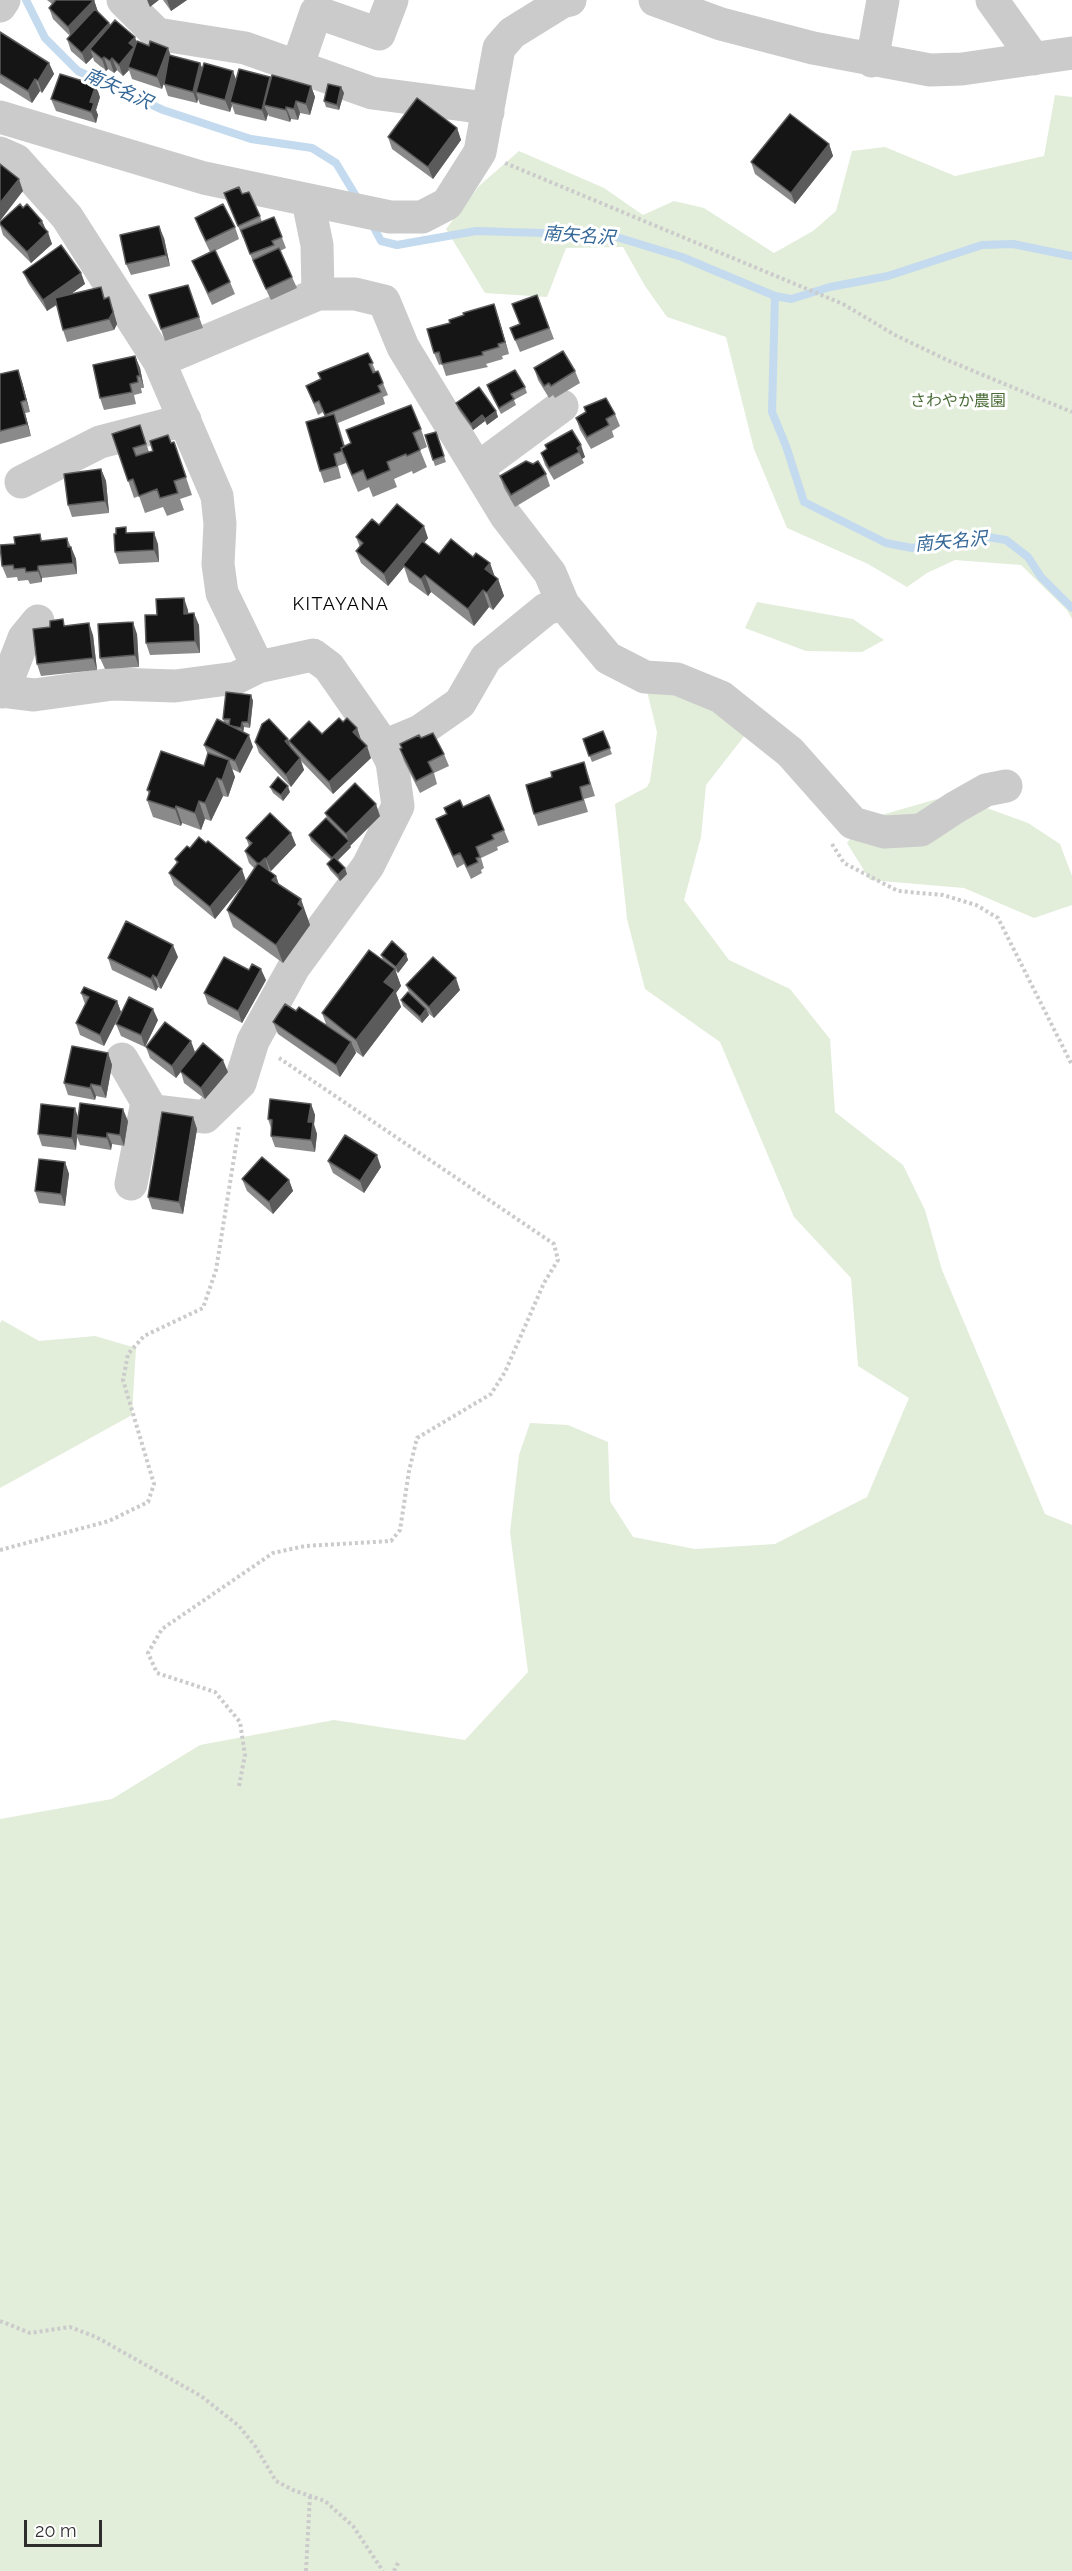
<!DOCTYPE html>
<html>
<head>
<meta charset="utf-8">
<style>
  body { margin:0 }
  #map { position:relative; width:1072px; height:2571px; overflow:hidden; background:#fff; font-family:Raleway,sans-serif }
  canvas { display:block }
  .scale { position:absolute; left:24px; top:2520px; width:78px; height:27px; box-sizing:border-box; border:3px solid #2e2e2e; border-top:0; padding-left:8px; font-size:18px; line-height:21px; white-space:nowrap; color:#2e2e2e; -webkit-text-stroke:4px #fff; paint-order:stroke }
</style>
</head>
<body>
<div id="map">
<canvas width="1072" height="2571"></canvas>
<div class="scale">20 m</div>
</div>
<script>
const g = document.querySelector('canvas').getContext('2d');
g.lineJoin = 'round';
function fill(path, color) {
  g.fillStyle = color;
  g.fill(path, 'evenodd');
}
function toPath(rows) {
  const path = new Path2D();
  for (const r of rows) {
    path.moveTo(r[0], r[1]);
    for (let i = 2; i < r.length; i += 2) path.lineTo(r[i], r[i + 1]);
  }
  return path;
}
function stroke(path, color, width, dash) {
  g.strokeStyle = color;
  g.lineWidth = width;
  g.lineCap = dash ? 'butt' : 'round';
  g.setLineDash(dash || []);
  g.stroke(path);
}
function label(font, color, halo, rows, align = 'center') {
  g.font = font + ' Raleway,"Noto Sans JP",sans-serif';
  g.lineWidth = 6;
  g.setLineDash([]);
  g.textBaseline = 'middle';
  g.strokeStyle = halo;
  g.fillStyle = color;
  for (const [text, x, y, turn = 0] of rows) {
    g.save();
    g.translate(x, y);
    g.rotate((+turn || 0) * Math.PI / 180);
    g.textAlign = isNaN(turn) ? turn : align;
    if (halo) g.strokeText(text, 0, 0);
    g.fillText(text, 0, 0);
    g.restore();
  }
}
fill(toPath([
  [1055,95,1072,97,1072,619,1067,610,1021,565,955,560,927,573,907,587,868,564,787,528,754,449,726,337,667,317,645,286,623,247,566,248,547,297,485,293,446,229,479,186,519,151,604,188,643,215,674,201,704,208,774,253,813,231,836,211,852,151,885,147,955,176,1044,156],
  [757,602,853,619,884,640,862,652,806,651,745,628],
  [646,687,694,688,749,730,706,785,701,837,684,900,729,960,790,989,830,1039,835,1112,903,1165,925,1210,942,1270,1045,1514,1072,1525,1072,2571,0,2571,0,1819,112,1799,200,1745,334,1720,465,1740,528,1672,510,1532,519,1455,530,1423,568,1425,608,1442,610,1501,633,1537,695,1549,775,1544,867,1497,909,1398,858,1366,851,1278,794,1217,720,1042,645,989,627,919,615,804,647,787,650,781,657,732],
  [951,795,1028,823,1060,844,1072,876,1072,905,1034,918,964,888,870,880,847,843,864,820],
  [2,1320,39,1341,95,1336,136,1348,132,1415,0,1488,0,1323]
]), '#e2edda');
stroke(toPath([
  [26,0,45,38,78,71,163,110,251,139,312,148,336,163,359,201],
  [371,222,381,241,397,245,476,231,610,235,682,257,775,296,772,412,786,446,804,502,886,543,912,548,982,536,1006,540,1028,557,1041,577,1072,608],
  [775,296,791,299,830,287,888,276,982,245,1013,244,1072,256]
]), '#c4daee', 8);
stroke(toPath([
  [505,163,843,304,895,335,947,360,1072,412],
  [832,844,844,863,898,891,943,895,976,905,998,918,1072,1065],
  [0,1550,109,1521,148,1502,154,1484,123,1380,128,1354,144,1336,203,1308,216,1270,239,1127],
  [239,1786,245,1755,240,1722,215,1692,157,1673,148,1653,162,1629,273,1553,305,1546,391,1541,400,1530,409,1471,417,1438,491,1394,505,1372,544,1283,558,1260,554,1244,279,1058],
  [0,2321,30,2333,70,2327,96,2337,201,2396,239,2426,255,2446,276,2481,293,2490,325,2501,353,2526,383,2571],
  [306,2571,310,2495],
  [394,2571,398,2563]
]), '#cbcbcb', 4, [3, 3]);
stroke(toPath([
  [123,0,157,34,245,48,372,93,471,106,488,112],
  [655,0,721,24,813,48,930,70,962,69,1072,53],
  [992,0,1034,59],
  [0,6,4,0],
  [872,61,883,0],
  [297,67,316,12,379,34,392,0],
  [0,117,204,178,390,217,422,217,447,204,480,152,499,48,512,33,562,2,570,0],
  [0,153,16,160,67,217,159,361,217,496,220,524,218,564,222,593,258,667],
  [308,201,317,245,318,294],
  [159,361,318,294,355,294,384,301,403,347,506,516,550,573,563,604,608,658,645,677,677,679,721,697,790,752,853,823,884,832,921,830,956,807,986,790,1006,786],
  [478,468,562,406],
  [21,482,100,442,185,420],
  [0,691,34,695,113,684,175,686,236,678,258,667,313,655,329,667,384,746,392,762,398,806,368,866,294,967,253,1041,240,1083,205,1117,146,1110],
  [3,692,24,638,38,621],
  [384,746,420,731,460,703,486,658,546,609,563,604],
  [122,1059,147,1102,131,1184]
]), '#cbcbcb', 33);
fill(toPath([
  [47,0,94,0,98,12,109,23,110,25,136,42,171,56,200,63,202,68,236,79,270,77,271,79,311,86,315,97,310,115,300,113,298,120,291,119,290,122,269,116,268,114,266,121,235,114,232,105,230,112,200,104,198,99,197,103,168,96,164,84,164,81,162,89,132,79,129,70,123,76,117,70,114,73,108,69,106,71,94,61,93,57,86,64,71,51,67,39,70,36,53,19,49,8,52,4],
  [163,0,187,0,171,11],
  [0,33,49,63,54,74,42,93,40,91,32,103,0,83],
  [341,87,344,93,339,110,326,107,324,101],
  [100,97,96,110,98,115,96,123,56,111,51,99],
  [457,128,461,140,433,179,392,149,388,137],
  [829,144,833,156,795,204,755,174,751,162],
  [224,193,242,194,260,216,262,222,274,217,286,248,280,251,297,288,271,300,255,266,243,237,243,238],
  [23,208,42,221,52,244,31,263,3,235,0,225,0,222],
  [195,218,235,227,239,239,215,251,230,282,235,294,212,305,192,261,210,252,199,229],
  [164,238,170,266,131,275,126,264],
  [23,272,81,273,85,284,71,294,101,287,105,299,113,309,117,324,114,330,67,342,63,330,57,305,47,311,28,283],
  [188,285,203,328,165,341,149,295],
  [537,295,554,339,520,352,510,328,520,325],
  [498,316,509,354,502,356,503,359,486,364,488,367,446,376,442,364,439,365,434,353],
  [368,353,376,372,378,371,388,395,383,397,385,404,338,423,345,446,351,444,346,430,421,429,427,447,420,450,427,467,413,474,412,471,394,479,397,487,373,497,369,487,358,492,346,463,338,466,341,478,324,483,320,471,325,417,323,412,318,415,306,386],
  [135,356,140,368,144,388,141,388,142,393,134,395,136,404,104,410,100,398],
  [534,368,575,371,580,383,555,398,553,395,549,398,538,380],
  [0,374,22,382,30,412,25,413,31,436,0,444],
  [487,385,525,387,527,393,514,400,516,405,501,414,489,391],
  [456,403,496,411,498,417,487,425,485,421,473,430,458,409],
  [584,407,615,414,620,426,612,431,614,437,591,449,580,430,576,418,586,413],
  [140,425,149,452,174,442,192,495,180,499,184,510,167,516,163,507,145,513,139,496,134,498,112,434],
  [572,430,585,457,582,459,584,463,554,480,545,465,541,453,547,449,545,445],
  [436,432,446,462,435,466,425,435],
  [101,469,106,481,109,513,72,517,68,505],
  [546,474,550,486,515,507,504,488,500,476],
  [379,525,428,538,424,543,439,554,473,557,490,563,494,576,498,579,504,596,493,610,489,607,474,626,431,592,428,596,409,582,404,567,388,586,361,563,356,551,360,547,356,537],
  [128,533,158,544,159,562,119,564,115,552],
  [40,534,42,541,67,538,76,559,77,574,42,578,42,582,30,584,28,580,18,581,17,577,7,578,2,566,15,544],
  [188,610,188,613,199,625,200,653,150,655,146,643,157,615],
  [137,634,139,667,105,669,100,658],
  [93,635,97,670,41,676,37,664],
  [251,695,253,701,250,728,244,727,243,732,253,747,240,773,232,769,235,777,228,797,223,796,211,821,205,819,201,830,182,823,181,826,153,817,147,800,149,794,147,790,204,766,208,755,204,745,224,722,223,719],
  [343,722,357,728,361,740,371,758,333,794,301,761,304,770,291,787,259,753,255,742,288,739,292,749,289,741,322,734],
  [603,731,612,754,592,762,583,739],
  [421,738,444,754,449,766,434,773,437,784,420,793,404,761,400,749],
  [588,774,595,796,584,799,588,812,538,826,534,814],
  [270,787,290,792,283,801,273,793],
  [463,807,504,830,509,842,497,847,498,850,481,858,484,868,481,870,482,873,471,879,464,864,457,868,436,819,446,814,444,808],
  [325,813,380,816,350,846,351,847,337,861,347,874,340,881,330,870,327,864,331,860,311,841,309,835,328,821],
  [246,838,296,845,271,871,268,870,276,876,279,885,307,916,307,917,310,925,283,963,233,927,227,910,255,869,249,863,245,851,249,846],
  [190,848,246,881,215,919,174,885,169,873,177,864,175,859],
  [406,954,408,960,398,973,395,970,401,986,396,993,401,1007,363,1057,355,1051,356,1053,340,1077,278,1034,273,1022,296,1011,326,1024,322,1013,383,960,381,955],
  [178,957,161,989,158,987,156,991,112,970,108,958],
  [266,980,242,1023,208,1004,204,993],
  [406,985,460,990,434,1018,428,1013,429,1015,422,1023,403,1006,401,1000,410,994],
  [81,993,117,1001,121,1012,104,1046,80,1035,76,1023,85,1004],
  [158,1020,145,1047,121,1036,116,1024],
  [146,1047,195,1052,228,1072,205,1099,184,1083,181,1072,176,1078,150,1058],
  [108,1053,112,1065,106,1098,96,1096,95,1100,68,1095,64,1083],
  [311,1104,315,1115,314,1124,317,1134,315,1152,275,1147,271,1136,271,1128,268,1119],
  [193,1117,197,1129,183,1214,152,1209,148,1197],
  [78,1118,128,1121,124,1146,112,1144,111,1150,80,1145,77,1137,76,1150,42,1146,38,1134],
  [328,1161,381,1167,364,1193,333,1173],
  [65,1162,69,1174,65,1206,39,1203,35,1191],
  [242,1179,289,1180,293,1191,273,1214,247,1191]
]), '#8a8a8a');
fill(toPath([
  [94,0,98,12,72,38,68,27],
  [147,0,159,0,150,7],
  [167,0,187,0,171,11],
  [109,23,114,34,90,49,93,57,86,64,82,53],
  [135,37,139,49,128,67,129,70,123,76,119,65,129,43],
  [168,48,172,59,162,89,157,77],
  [104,57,108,69,106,71,102,59],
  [112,58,117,70,114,73,110,61],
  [49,63,54,74,42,93,38,81],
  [200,63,205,75,196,92,198,99,197,103,193,92],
  [233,71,237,82,230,102,232,105,230,112,225,100],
  [270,77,275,88,264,105,268,114,266,121,262,110],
  [35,79,40,91,32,103,28,91],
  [96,85,100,97,96,110,98,115,96,123,91,112,90,102],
  [311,86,315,97,310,115,306,104],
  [341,87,344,93,339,110,337,105],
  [296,101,300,113,298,120,294,109],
  [286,107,291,119,290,122,286,110],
  [457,128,461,140,433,179,428,167],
  [829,144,833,156,795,204,791,193],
  [19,179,23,191,0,221,0,203],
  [42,221,47,232,39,223],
  [159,226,164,238,170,266,166,255],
  [48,232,52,244,31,263,27,252],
  [81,273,85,284,47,311,43,300],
  [109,297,117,324,114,330,109,319],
  [494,304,498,316,509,354,505,342],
  [135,356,140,368,144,388,140,376],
  [18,370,22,382,30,412,26,400],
  [21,402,25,413,31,436,27,424],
  [496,411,498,417,487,425,485,419],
  [482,415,485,421,473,430,471,424],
  [581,445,585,457,582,459,577,448],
  [101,469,106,481,109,513,105,501],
  [424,526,428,538,405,566,403,565,404,567,388,586,384,574],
  [154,532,158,544,159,562,154,550],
  [71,547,76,559,77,574,73,563],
  [490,563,496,580,485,569],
  [38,566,42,578,42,582,38,571],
  [425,575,431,592,428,596,421,579],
  [498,579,504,596,493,610,487,593],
  [483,590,489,607,474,626,468,609],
  [184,598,188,610,189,625,184,614],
  [194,613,199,625,200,653,195,641],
  [133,622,137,634,139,667,135,655],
  [89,623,93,635,97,670,93,658],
  [251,695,253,701,250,728,248,722],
  [242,722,244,727,243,734,241,728],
  [357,728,361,740,357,744,353,732],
  [249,735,253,747,240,773,235,761],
  [288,739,292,750,285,741],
  [367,746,371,758,333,794,329,782],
  [300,758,304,770,291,787,286,775],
  [229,760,235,777,228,797,222,780],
  [217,778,223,796,211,821,205,803],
  [288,786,290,792,283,801,281,795],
  [199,801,205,819,201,830,195,813],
  [376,804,380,816,350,846,351,847,334,864,332,858,349,842,346,834],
  [176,806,182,823,181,826,175,809],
  [291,833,296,845,271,871,266,859],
  [265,858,269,870,263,876,259,864],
  [345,868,347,874,340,881,338,875],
  [242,869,246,881,215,919,210,907],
  [276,876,282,893,272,880],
  [301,899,310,925,283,963,276,945],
  [173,945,178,957,161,989,157,978],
  [406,954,408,960,398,973,396,967],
  [261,969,266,980,242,1023,238,1011],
  [395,969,401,986,396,993,401,1007,363,1057,356,1040,384,982],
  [153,975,158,987,156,991,151,979],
  [456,978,460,990,434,1018,429,1007],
  [117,1001,121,1012,104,1046,100,1035],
  [153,1009,158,1020,145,1047,141,1035],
  [426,1009,429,1015,422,1023,420,1017],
  [191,1041,195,1052,176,1078,172,1066],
  [351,1042,356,1053,340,1077,336,1065],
  [108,1053,112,1065,106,1098,101,1086],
  [223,1060,228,1072,205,1099,201,1088],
  [91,1084,96,1096,95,1100,90,1088],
  [311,1104,315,1115,314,1125,317,1134,315,1152,311,1140,308,1122],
  [75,1108,79,1120,76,1134,77,1137,76,1150,72,1138],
  [123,1109,128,1121,124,1146,120,1135],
  [193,1117,197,1129,183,1214,179,1202],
  [107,1133,112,1144,111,1150,107,1138],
  [377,1155,381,1167,364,1193,360,1181],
  [65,1162,69,1174,65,1206,61,1194],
  [289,1180,293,1191,273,1214,269,1202]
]), '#5b5b5b');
const building = toPath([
  [56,0,94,0,68,27,49,8,56,0],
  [95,9,109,23,82,53,67,39,95,9],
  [115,20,135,37,129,43,134,47,119,65,112,58,110,61,104,57,102,59,90,49,115,20],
  [0,32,49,63,38,81,35,79,28,91,0,74,0,32],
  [137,41,149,46,150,41,168,48,157,77,128,67,137,41],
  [169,55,200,63,193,92,164,84,169,55],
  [204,63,233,71,225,100,196,92,204,63],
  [239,69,270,77,262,110,230,102,239,69],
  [60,74,96,85,90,102,94,103,91,112,51,99,60,74],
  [272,75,311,86,306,104,296,101,294,109,286,107,286,110,264,105,272,75],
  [328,84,341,87,337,105,324,101,328,84],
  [417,98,457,128,428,167,388,137,417,98],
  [790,114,829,144,791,193,751,162,790,114],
  [0,164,19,179,0,203,0,164],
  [239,187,242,194,249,192,260,216,238,226,224,193,239,187],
  [20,204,23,208,27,204,42,221,39,223,48,232,27,252,0,224,0,222,20,204],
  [223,204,235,227,206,241,195,218,223,204],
  [274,217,282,237,272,241,274,245,250,254,241,230,274,217],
  [159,226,166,255,126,264,120,235,159,226],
  [61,245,81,273,43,300,23,272,61,245],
  [279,248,292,277,266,289,253,260,279,248],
  [215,250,230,282,208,293,192,261,215,250],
  [188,285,199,317,161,329,149,295,188,285],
  [101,287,104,299,109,297,113,312,109,319,63,330,55,298,101,287],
  [537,295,549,328,515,340,510,328,520,324,512,304,537,295],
  [494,304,505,342,498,344,499,347,482,352,483,355,442,364,439,352,434,353,427,329,450,323,449,320,464,315,463,313,494,304],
  [563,351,575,371,551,386,549,383,544,386,534,368,563,351],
  [368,353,373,363,369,364,373,373,378,371,383,383,378,386,381,392,325,415,319,401,314,403,306,386,321,379,318,373,368,353],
  [135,356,140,376,137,376,138,382,130,384,132,392,100,398,93,365,135,356],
  [18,370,26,400,21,402,27,424,0,431,0,374,18,370],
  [515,370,525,387,511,394,514,399,499,408,487,385,515,370],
  [479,387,496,411,485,419,482,415,471,424,456,403,479,387],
  [606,398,615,414,606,419,609,425,587,437,576,418,586,412,584,407,606,398],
  [411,405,421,429,413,433,420,450,407,456,406,454,387,462,390,470,367,480,363,470,352,475,341,448,351,443,346,430,411,405],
  [334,414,344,447,341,448,342,451,334,454,337,466,320,471,306,422,334,414],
  [140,425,146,444,133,448,136,456,153,451,150,441,168,435,171,443,174,442,186,477,174,481,178,493,160,498,157,489,139,496,133,479,128,481,112,434,140,425],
  [572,430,581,445,577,448,579,452,549,468,541,453,547,449,545,445,572,430],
  [436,432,444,456,433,460,425,435,436,432],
  [526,461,533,464,538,461,546,474,511,495,500,476,526,461],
  [101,469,105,501,68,505,64,474,101,469],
  [397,504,424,526,384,574,356,551,363,543,356,537,372,519,379,525,397,504],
  [126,527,126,533,154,532,154,550,115,552,114,534,116,534,116,528,126,527],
  [40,534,41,541,67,538,68,547,71,547,73,563,38,566,38,571,26,572,25,568,14,569,13,565,2,566,0,545,15,544,14,537,40,534],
  [451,539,473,557,476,553,490,563,485,569,498,579,487,593,483,590,468,609,425,575,421,579,403,565,422,541,439,554,451,539],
  [184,598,184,614,194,613,195,641,146,643,145,615,157,615,156,599,184,598],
  [63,619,64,626,89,623,93,658,37,664,33,629,50,627,50,621,63,619],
  [133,622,135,655,100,658,98,624,133,622],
  [226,692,251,695,248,722,242,722,241,728,232,726,229,725,230,719,223,719,226,692],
  [339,718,343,722,347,718,357,728,353,732,367,746,329,782,289,741,309,721,322,734,339,718],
  [217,719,249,735,235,761,204,745,217,719],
  [269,719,288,739,285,741,300,758,286,775,255,742,262,724,269,719],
  [603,731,610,748,589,756,583,739,603,731],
  [433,733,444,754,428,762,433,772,416,781,400,749,402,748,400,744,419,735,421,738,433,733],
  [161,751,204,766,208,753,229,760,222,780,217,778,205,803,199,801,195,813,176,806,175,809,147,800,150,791,147,790,161,751],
  [584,762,590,784,580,787,583,800,534,814,526,785,552,777,551,772,584,762],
  [278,777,288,786,281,795,270,787,278,777],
  [355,783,376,804,346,834,325,813,355,783],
  [489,795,504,830,492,835,494,839,476,847,480,857,476,858,478,862,467,867,460,853,453,856,436,819,447,814,444,808,460,800,463,807,489,795],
  [270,813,291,833,266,859,265,858,259,864,258,864,245,851,252,843,246,838,270,813],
  [326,818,349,841,332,858,309,835,326,818],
  [199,837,206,843,208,841,242,869,210,907,169,873,178,862,175,859,187,846,190,848,199,837],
  [334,857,345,868,338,875,327,864,334,857],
  [258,863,276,876,272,880,301,899,298,904,303,908,276,945,227,910,258,863],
  [126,921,173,945,157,978,153,975,151,979,108,958,126,921],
  [392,941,406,954,396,967,381,955,392,941],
  [369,950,395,969,384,982,395,990,356,1040,322,1013,369,950],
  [224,957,249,970,252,964,261,969,238,1011,204,993,224,957],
  [433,957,456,978,429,1007,406,985,433,957],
  [84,987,117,1001,100,1035,76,1023,89,997,81,993,84,987],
  [408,992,426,1009,420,1017,401,1000,408,992],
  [129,997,153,1009,141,1035,116,1024,129,997],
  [285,1004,296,1011,299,1007,351,1042,336,1065,273,1022,285,1004],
  [165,1022,191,1041,172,1066,146,1047,165,1022],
  [203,1043,223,1060,201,1088,180,1071,203,1043],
  [72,1046,108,1053,101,1086,91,1084,90,1088,64,1083,72,1046],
  [270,1099,311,1104,308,1122,313,1122,311,1140,271,1136,272,1120,268,1119,270,1099],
  [80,1103,123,1109,120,1135,107,1133,107,1138,76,1134,80,1103],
  [41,1104,75,1108,72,1138,38,1134,41,1104],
  [162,1112,193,1117,179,1202,148,1197,162,1112],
  [345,1135,377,1155,360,1181,328,1161,345,1135],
  [262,1157,289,1180,269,1202,242,1179,262,1157],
  [39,1159,65,1162,61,1194,35,1191,39,1159]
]);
fill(building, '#151515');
stroke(building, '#5b5b5b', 1.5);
label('16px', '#4b6d37', '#fff', [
  ["さわやか農園",958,401]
]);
label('italic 18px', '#356797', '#fff', [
  ["南矢名沢",118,89,25],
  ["南矢名沢",579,236,4],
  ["南矢名沢",951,542,-5]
]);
g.letterSpacing = '1.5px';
label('18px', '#000', '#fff', [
  ["KITAYANA",341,605]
]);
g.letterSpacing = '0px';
</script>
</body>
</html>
